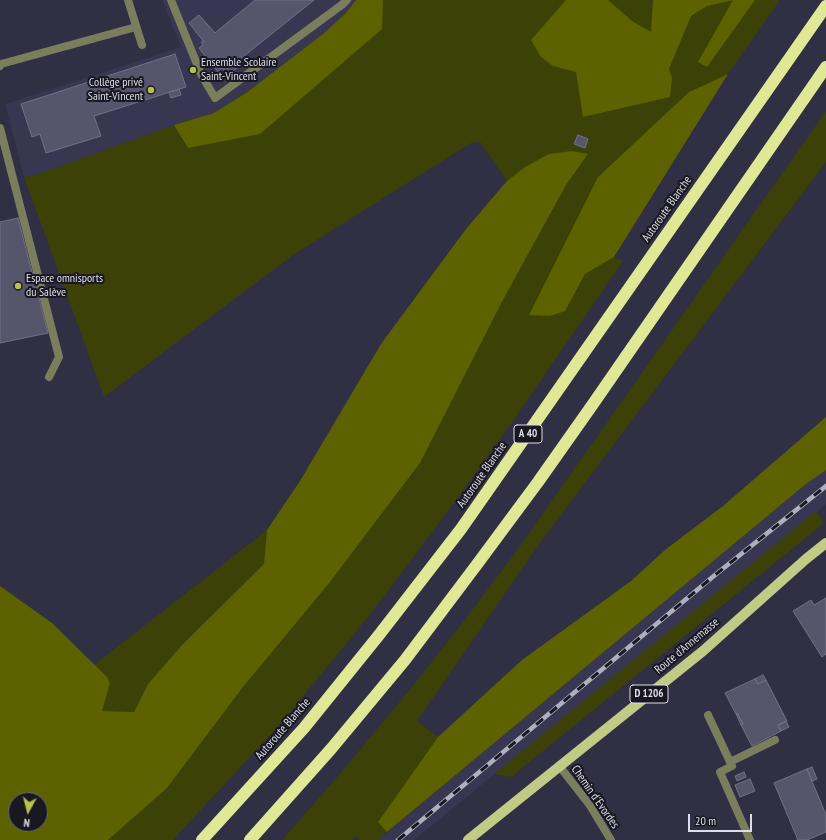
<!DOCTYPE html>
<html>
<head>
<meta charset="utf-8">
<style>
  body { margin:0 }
  #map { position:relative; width:826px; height:840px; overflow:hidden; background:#312f43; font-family:"PT Sans Narrow",sans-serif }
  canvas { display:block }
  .north { position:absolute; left:8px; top:792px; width:40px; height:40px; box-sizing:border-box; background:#191821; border:1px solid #686772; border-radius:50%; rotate:187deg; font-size:11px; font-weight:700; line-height:16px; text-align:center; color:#deddeb }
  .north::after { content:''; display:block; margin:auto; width:14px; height:18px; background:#b6c149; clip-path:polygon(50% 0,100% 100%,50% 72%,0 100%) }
  .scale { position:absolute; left:688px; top:814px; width:64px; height:18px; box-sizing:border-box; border:2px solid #deddeb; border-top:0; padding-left:5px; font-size:12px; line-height:14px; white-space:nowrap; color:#deddeb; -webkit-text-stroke:3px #191821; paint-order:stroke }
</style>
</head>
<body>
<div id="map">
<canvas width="826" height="840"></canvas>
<div class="north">N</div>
<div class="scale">20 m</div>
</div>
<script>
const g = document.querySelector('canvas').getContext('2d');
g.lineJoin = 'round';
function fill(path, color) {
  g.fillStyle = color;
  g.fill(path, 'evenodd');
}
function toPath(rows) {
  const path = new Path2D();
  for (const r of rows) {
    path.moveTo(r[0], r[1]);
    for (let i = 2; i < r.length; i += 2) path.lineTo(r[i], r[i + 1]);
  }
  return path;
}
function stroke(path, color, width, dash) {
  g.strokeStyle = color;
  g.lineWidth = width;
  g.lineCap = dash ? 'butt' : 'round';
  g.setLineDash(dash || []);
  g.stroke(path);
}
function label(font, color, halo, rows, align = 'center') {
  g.font = font + ' "PT Sans Narrow",sans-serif';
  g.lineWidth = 4;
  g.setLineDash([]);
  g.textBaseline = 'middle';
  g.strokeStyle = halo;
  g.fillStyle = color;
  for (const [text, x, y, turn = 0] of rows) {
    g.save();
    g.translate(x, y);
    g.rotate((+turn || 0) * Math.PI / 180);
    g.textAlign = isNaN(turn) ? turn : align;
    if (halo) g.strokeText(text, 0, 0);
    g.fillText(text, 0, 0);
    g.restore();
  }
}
fill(toPath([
  [162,0,356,0,346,13,323,34,246,93,214,113,174,125,33,176,24,177,5,104,181,47],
  [826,470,826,504,414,840,378,840,806,484]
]), '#393651');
fill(toPath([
  [356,0,780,0,728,74,689,92,598,177,565,311,585,274,614,257,623,261,515,418,459,496,372,612,283,721,173,840,108,840,167,788,243,687,330,582,420,463,504,298,566,185,588,155,572,151,525,167,507,181,480,142,471,143,293,255,104,397,24,177,33,176,174,125,214,113,246,93,323,34,346,13],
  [826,111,826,162,539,544,417,721,438,737,378,822,387,832,378,840,360,840,356,836,351,840,282,840,339,775,411,688,467,617,518,549],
  [816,511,824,523,511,777,494,774],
  [267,530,264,564,182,645,148,684,134,712,102,711,110,683,94,665]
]), '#3c4107');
fill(toPath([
  [356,0,383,0,382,29,260,134,188,148,174,125,214,113,246,93,323,34,346,13],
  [566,0,608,0,632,21,651,32,653,0,733,0,707,6,691,16,669,69,672,78,670,97,583,117,576,72,553,66,541,57,531,40],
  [733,0,755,0,707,67,698,62],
  [728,74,614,257,585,274,565,311,550,316,529,315,598,177,689,92],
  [572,151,588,154,566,185,504,298,420,463,330,582,243,687,167,788,108,840,0,840,0,586,52,623,107,677,110,683,102,711,134,712,148,684,182,645,264,564,267,530,300,481,381,344,466,229,507,181,525,167,549,154],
  [16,800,40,800,40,824,16,824],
  [826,417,826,470,806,484,387,832,378,822,438,737,522,660,631,581,665,550,723,506]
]), '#5c6200');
const building = toPath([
  [255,0,314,0,234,64,237,68,228,75,222,68,218,72,199,48,203,45,201,42,204,42,189,23,199,15,215,33,255,0],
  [175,54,186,87,94,116,101,136,46,153,40,134,32,137,21,104,175,54],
  [179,89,181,95,171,98,169,92,179,89],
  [578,135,588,139,585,148,574,144,578,135],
  [18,218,48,333,0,343,0,222,18,218],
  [826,598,826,654,822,657,793,611,811,600,814,605,826,598],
  [763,675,766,680,758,684,755,679,763,675],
  [755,679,758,684,766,680,787,721,778,725,781,731,752,746,741,725,743,724,737,713,736,714,725,693,755,679],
  [737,713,743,724,741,725,736,714,737,713],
  [786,721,789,727,781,731,778,725,786,721],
  [812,767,817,779,812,781,807,769,812,767],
  [807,769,826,815,826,832,807,840,798,840,774,783,807,769],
  [744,772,746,777,737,781,735,776,744,772],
  [750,779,755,791,740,797,735,785,750,779]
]);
fill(building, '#57556c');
stroke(building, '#727087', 1);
stroke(toPath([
  [128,0,142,45],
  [171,0,201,74,215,98,343,4,347,0],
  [0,66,1,64,136,27],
  [0,128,59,357,49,377],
  [708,715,732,766,720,772,750,840],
  [730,762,775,740]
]), '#7a7e5d', 8);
stroke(toPath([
  [560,767,589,804,611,840]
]), '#7a7e5d', 8);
stroke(toPath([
  [468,840,703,651,806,559,826,543]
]), '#c2cb85', 10);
stroke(toPath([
  [202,840,304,728,379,635,461,529,826,6],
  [250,840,331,749,405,660,478,563,538,482,593,404,826,67]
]), '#dfe995', 12);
const rail = toPath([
  [398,840,715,575,826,486]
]);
stroke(rail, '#b0afbf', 4.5);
stroke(rail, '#191821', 3, [9]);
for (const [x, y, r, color] of [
  [193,70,4,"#b6c149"],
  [151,90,4,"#b6c149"],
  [18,286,4,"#b6c149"]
]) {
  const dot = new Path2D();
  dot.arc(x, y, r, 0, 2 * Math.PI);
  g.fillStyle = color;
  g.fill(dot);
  stroke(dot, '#191821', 1.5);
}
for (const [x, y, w] of [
  [528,434,28],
  [649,694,38]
]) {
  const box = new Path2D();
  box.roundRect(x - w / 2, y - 9, w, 18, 3);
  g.fillStyle = '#191821';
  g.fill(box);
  stroke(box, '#deddeb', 1);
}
label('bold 11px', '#deddeb', null, [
  ["A 40",528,434],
  ["D 1206",649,694]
]);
label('12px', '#deddeb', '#191821', [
  ["Ensemble Scolaire",201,63],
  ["Saint-Vincent",201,77],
  ["Collège privé",143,83,"right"],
  ["Saint-Vincent",143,97,"right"],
  ["Espace omnisports",26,279],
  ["du Salève",26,293]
], 'left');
label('12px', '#deddeb', '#191821', [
  ["Autoroute Blanche",667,209,-55],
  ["Autoroute Blanche",482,475,-55],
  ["Route d'Annemasse",687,646,-40],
  ["Autoroute Blanche",283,729,-49],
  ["Chemin d'Evordes",595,797,55]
]);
</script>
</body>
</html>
